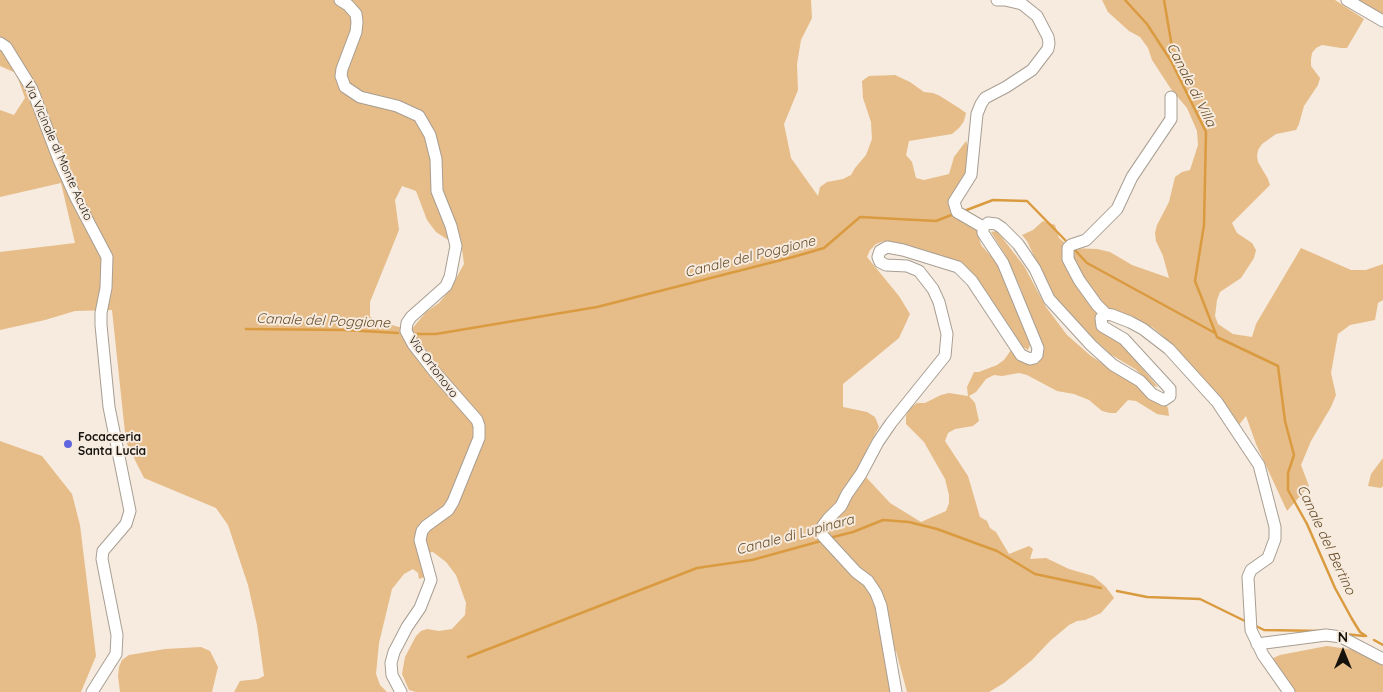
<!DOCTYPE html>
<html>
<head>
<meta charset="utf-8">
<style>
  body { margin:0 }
  #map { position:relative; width:1383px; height:692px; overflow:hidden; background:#f6ebde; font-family:Quicksand,sans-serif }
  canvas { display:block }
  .north { position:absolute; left:1318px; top:627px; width:50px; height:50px; -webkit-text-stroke:4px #f6ebde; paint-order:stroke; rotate:0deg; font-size:14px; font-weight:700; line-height:20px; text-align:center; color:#15120d }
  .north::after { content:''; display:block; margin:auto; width:18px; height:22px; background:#15120d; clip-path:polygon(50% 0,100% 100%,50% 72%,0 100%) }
</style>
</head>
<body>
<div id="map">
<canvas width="1383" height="692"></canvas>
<div class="north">N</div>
</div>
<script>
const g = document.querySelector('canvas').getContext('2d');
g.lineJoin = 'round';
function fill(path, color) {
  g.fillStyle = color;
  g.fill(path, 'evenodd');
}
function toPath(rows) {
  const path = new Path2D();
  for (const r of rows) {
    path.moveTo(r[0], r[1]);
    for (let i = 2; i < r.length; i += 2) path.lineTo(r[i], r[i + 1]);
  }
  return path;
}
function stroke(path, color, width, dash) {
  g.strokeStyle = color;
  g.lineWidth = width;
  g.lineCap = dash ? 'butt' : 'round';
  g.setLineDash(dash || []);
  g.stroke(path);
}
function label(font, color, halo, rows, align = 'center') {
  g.font = font + ' Quicksand,sans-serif';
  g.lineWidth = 4;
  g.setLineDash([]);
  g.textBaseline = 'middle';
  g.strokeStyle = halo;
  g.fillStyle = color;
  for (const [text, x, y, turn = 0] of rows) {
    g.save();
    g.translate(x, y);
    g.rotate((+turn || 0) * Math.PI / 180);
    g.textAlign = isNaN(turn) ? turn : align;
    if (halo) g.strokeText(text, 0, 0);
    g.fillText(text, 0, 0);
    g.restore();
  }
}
fill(toPath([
  [0,0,811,0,812,18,801,40,797,64,798,90,784,124,791,158,818,196,820,187,827,182,843,179,851,175,855,168,866,155,872,139,871,122,863,98,862,81,869,76,895,75,910,82,924,92,933,93,940,96,959,108,966,113,964,121,959,128,952,134,909,141,906,155,912,162,916,178,924,180,949,174,954,157,966,141,968,146,969,166,951,203,976,226,981,245,999,265,1030,345,1028,350,1023,347,981,284,967,269,943,257,927,251,909,248,884,241,876,244,870,250,867,257,899,296,910,314,899,338,843,384,843,407,867,412,875,417,879,427,868,447,862,466,865,476,890,503,921,522,946,511,949,503,949,495,945,479,924,442,906,424,906,416,910,408,917,403,925,403,941,395,949,393,968,396,967,387,974,372,979,372,997,365,1004,360,1011,350,1034,362,1030,315,1020,287,1006,256,991,232,997,231,1024,266,1046,307,1067,335,1091,356,1166,405,1168,408,1169,416,1157,414,1136,401,1128,400,1116,413,1110,413,1102,411,1089,400,1074,394,1057,391,1027,375,1019,373,1002,376,994,375,986,379,976,392,969,396,975,403,979,421,973,426,955,429,948,433,945,441,968,476,980,517,987,521,990,528,996,532,1009,554,1029,546,1033,549,1030,559,1046,558,1069,569,1093,576,1106,587,1114,598,1101,613,1085,620,1077,621,1069,625,1050,641,1032,660,1004,683,989,692,907,692,896,651,892,654,890,692,416,692,409,690,402,674,405,657,416,636,421,631,427,629,439,631,452,629,465,615,466,603,456,575,446,562,433,552,427,553,425,577,419,579,418,573,413,569,404,574,392,589,379,643,376,674,380,685,387,692,234,692,240,681,258,679,264,676,257,625,248,585,228,525,216,508,144,478,126,442,112,310,75,311,45,320,0,330,0,252,75,243,61,183,0,197,0,110,14,115,25,98,16,73,0,66],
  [402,186,416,191,427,220,436,232,462,249,464,264,449,291,439,303,426,312,411,330,384,323,370,317,370,302,399,230,395,200],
  [1102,0,1335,0,1364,19,1347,48,1341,48,1322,45,1316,48,1312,53,1311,59,1311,66,1320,78,1318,85,1304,106,1299,124,1296,130,1276,134,1262,144,1258,150,1257,156,1258,162,1268,179,1270,185,1232,223,1237,233,1252,243,1256,250,1254,258,1241,278,1220,292,1217,300,1215,316,1218,324,1233,334,1252,337,1256,324,1301,248,1351,270,1366,270,1383,264,1383,300,1378,303,1375,320,1350,325,1338,334,1331,373,1336,395,1331,407,1311,441,1301,465,1309,486,1287,511,1256,444,1246,416,1238,426,1189,364,1163,336,1152,327,1097,315,1158,387,1154,386,1135,369,1110,354,1070,317,1050,291,1027,241,1022,235,1033,230,1043,221,1055,225,1059,238,1071,248,1097,249,1110,252,1132,265,1169,278,1163,256,1156,241,1155,233,1157,225,1169,202,1175,177,1182,172,1190,170,1198,145,1197,131,1187,108,1171,89,1152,60,1148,48,1140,37,1129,31,1108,12],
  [1358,0,1383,0,1383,16],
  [0,441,42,456,72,494,80,525,96,656,81,692,0,692],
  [1383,458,1383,486,1381,488,1368,486,1371,474],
  [1327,646,1355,650,1383,665,1383,692,1294,692,1271,659,1280,655],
  [201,647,210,651,218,667,212,692,120,692,118,676,119,667,122,660,129,655,165,649]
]), '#e6bc88');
stroke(toPath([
  [1125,0,1147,24,1171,61,1206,132,1204,225,1195,281,1217,337,1278,366,1285,421,1294,455,1288,473,1288,490,1307,524,1335,588,1352,619,1360,632,1366,636],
  [1164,0,1172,47,1171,60],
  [964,211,993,200,1027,201,1069,244],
  [1073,248,1087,263,1215,333],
  [246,329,345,330,398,333],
  [416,334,436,334,597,307,793,257,824,248,860,217,936,221,954,214],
  [829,538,853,532,883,520,909,522,937,529,997,551,1035,574,1101,588],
  [1117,591,1147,597,1200,599,1247,622],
  [1254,625,1264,630,1322,631],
  [1345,634,1364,636],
  [1374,640,1383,645],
  [468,657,697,568,752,560,821,541]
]), '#da9b40', 2.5);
const minor = toPath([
  [340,0,348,5,356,14,357,22,356,32,342,69,341,76,345,87,360,97,397,106,419,116,430,135,436,159,437,191,451,226,456,246,450,277,446,286,411,317,407,323,406,331,413,344,434,371,477,420,479,426,479,438,453,502,448,510,426,526,422,531,420,540,431,580,420,608,407,627,394,652,391,663,392,675,401,692],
  [1347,0,1383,21],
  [0,43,6,47,32,89,59,160,76,198,107,257,106,288,101,313,101,325,109,407,130,511,126,524,103,551,102,559,117,635,116,654,92,692],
  [983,227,957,212,954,202,971,175,977,114,981,104,985,98,1006,87,1032,70,1048,49,1049,43,1048,37,1037,16,1022,4,1005,0,997,0],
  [1106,314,1097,305,1079,280,1068,259,1068,248,1071,245,1086,240,1117,209,1132,177,1171,119,1171,97],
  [1257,644,1326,635,1341,637,1383,659],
  [896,692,881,606,876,593,868,581,856,572,822,535,822,527,828,519,841,506,847,494,861,474,878,442,891,423,945,356,947,334,939,302,933,289,919,271,907,266,886,265,880,262,878,257,880,251,887,247,903,250,958,267,972,281,1021,355,1030,359,1034,358,1037,355,1038,348,1003,263,983,233,983,227,988,223,996,224,1002,228,1018,244,1035,269,1049,299,1091,345,1113,365,1140,381,1152,394,1164,400,1170,396,1170,389,1124,339,1102,326,1101,318,1106,314,1112,315,1130,322,1143,329,1169,349,1217,402,1259,465,1275,527,1275,539,1268,558,1251,570,1248,577,1251,630,1263,655,1289,692]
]);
stroke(minor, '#a89e92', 13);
stroke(minor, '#fff', 11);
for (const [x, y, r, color] of [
  [68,444,5,"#6266de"]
]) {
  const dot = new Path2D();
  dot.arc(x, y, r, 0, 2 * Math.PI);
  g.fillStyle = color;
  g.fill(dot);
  stroke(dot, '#f6ebde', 2);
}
label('12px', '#15120d', '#f6ebde', [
  ["Via Vicinale di Monte Acuto",58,151,66],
  ["Via Ortonovo",433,367,53]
]);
label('bold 12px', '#15120d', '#f6ebde', [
  ["Focacceria",78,437],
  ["Santa Lucia",78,451]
], 'left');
label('italic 14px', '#664b27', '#f6ebde', [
  ["Canale di Villa",1191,85,63],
  ["Canale del Poggione",750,257,-14],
  ["Canale del Poggione",323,321,2],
  ["Canale di Lupinara",795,535,-15],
  ["Canale del Bertino",1326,540,65]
]);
</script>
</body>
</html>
